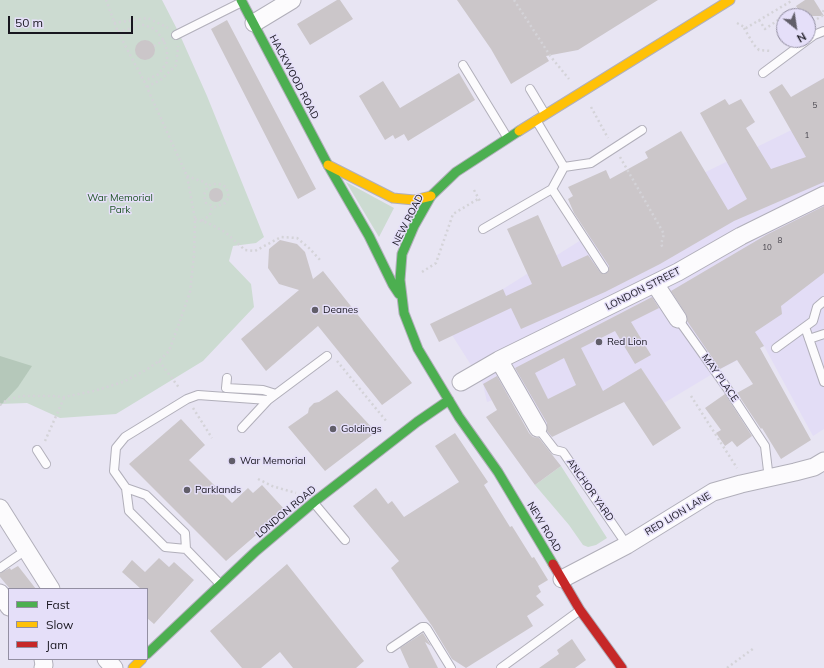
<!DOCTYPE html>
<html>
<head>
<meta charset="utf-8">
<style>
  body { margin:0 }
  #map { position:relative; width:824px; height:668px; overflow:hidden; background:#e8e5f3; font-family:Mulish,sans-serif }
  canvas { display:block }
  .legend { position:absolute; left:8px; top:588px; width:140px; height:72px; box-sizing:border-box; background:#e5dff9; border:1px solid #938fa2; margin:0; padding:5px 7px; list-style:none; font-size:12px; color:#18161f }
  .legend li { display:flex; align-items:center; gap:8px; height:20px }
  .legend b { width:20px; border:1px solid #938fa2 }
  .north { position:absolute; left:776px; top:8px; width:40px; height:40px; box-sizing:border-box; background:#e5dff9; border:1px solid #938fa2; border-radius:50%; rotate:150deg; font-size:11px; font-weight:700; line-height:16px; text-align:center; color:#18161f }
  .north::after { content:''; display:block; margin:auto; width:14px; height:18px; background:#615e69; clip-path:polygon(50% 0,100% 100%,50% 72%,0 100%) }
  .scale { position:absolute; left:8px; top:16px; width:125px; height:18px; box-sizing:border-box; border:2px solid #18161f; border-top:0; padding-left:5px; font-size:12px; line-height:14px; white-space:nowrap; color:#18161f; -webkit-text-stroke:3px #e5dff9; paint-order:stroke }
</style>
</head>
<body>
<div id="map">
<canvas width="824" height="668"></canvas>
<ul class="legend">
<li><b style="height:5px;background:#4caf50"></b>Fast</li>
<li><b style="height:5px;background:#ffc107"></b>Slow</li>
<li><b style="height:5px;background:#c62828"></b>Jam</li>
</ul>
<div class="north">N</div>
<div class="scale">50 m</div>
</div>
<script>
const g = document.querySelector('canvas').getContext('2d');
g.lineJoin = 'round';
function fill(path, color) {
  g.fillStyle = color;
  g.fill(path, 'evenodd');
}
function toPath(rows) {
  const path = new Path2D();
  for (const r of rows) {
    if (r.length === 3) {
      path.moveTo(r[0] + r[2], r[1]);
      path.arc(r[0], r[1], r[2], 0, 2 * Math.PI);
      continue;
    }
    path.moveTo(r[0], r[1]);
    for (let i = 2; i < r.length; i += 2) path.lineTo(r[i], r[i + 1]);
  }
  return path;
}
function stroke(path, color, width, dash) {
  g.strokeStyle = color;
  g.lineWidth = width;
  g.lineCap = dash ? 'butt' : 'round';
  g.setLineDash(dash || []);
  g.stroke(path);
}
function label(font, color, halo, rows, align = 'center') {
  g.font = font + ' Mulish,sans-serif';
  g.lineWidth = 3;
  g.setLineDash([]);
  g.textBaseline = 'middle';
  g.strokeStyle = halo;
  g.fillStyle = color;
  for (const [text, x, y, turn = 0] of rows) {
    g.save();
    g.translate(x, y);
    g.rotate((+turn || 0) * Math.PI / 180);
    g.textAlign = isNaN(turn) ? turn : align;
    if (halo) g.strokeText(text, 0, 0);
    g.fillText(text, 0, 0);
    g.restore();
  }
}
fill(toPath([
  [824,78,824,429,813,436,764,346,719,370,664,403,641,368,614,385,611,408,548,438,518,392,487,402,483,384,452,335,503,289,632,208,814,119,799,92]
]), '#e3ddf6');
fill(toPath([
  [0,0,162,0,179,33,207,96,264,237,256,243,233,246,229,261,251,284,254,307,203,361,116,414,60,418,27,403,0,404],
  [346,182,394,208,379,237],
  [561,466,607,538,596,545,588,547,583,545,569,525,535,485]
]), '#ccdbd1');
fill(toPath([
  [0,356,32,366,18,387,0,406]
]), '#b5c8ba');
fill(toPath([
  [337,0,340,0,353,19,310,45,297,24],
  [457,0,658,0,578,50,546,56,549,61,511,84,491,49],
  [805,0,814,0,824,16,802,16,796,6],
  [227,20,316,189,298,199,211,29],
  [145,50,10],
  [459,73,475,100,408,141,404,134,395,139,393,135,385,140,359,96,383,81,400,108],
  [824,78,824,182,734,221,660,264,605,292,521,329,511,308,439,342,430,324,503,289,506,296,532,284,507,229,538,215,562,267,588,255,600,272,604,274,607,273,609,269,609,266,574,213,568,199,573,196,568,187,606,170,610,179,648,158,645,152,681,131,728,210,747,199,700,113,725,99,729,105,741,99,755,122,746,128,771,169,806,157,769,92,782,84,791,97],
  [216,195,7],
  [824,206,824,273,781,306,782,314,755,332,764,346,760,348,811,440,781,459,762,428,761,429,737,393,753,384,737,360,720,369,687,321,686,314,671,291,766,235],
  [280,240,297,244,305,252,313,279,323,271,412,383,382,405,318,326,266,371,241,339,299,290,279,284,268,268,269,249],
  [652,297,659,308,631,322,651,355,635,364,615,331,581,348,603,391,641,368,681,428,653,446,624,402,552,437,547,431,547,423,515,368],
  [564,358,576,385,548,399,535,373],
  [497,376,529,433,533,437,539,438,561,466,535,485,486,417,497,410,483,384],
  [337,390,376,432,325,471,288,427,308,413,309,408,314,403,319,402],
  [725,394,752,436,737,447,732,441,725,446,716,433,721,430,705,408],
  [181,419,205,445,189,460,232,503,248,488,253,493,262,485,285,510,226,561,129,464],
  [455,433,488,482,484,485,510,527,512,526,532,558,534,557,548,580,538,586,541,592,536,596,544,605,527,616,533,626,466,668,452,659,432,626,391,568,399,561,353,506,376,488,388,504,392,501,404,517,459,482,435,446],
  [159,558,169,567,174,562,194,580,154,624,147,618,147,589,141,589,122,572,132,560,145,572],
  [287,564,364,661,356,668,293,668,280,652,261,668,242,668,210,631],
  [18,566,36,589,10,589,0,577,0,573,10,568,11,570],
  [423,633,431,646,425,642,438,668,409,668,400,648],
  [572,639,586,660,575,668,539,668,559,654,557,650]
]), '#cbc6c9');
const lane = toPath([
  [176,35,242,2],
  [463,65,507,137],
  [763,73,814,35,824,31],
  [530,89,545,114],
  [536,120,564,167],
  [552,189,604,269],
  [483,229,552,189,564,167,591,163,642,130],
  [678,319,727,388,765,446,769,479],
  [805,327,824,382],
  [809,339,824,334],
  [776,348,813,321,817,307,824,301],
  [227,378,226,388,263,390,276,394],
  [242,428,268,400],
  [538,428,555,450,563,452,627,545],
  [37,450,46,464],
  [126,488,146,495,185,533,186,549,219,583],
  [314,503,345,540],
  [186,549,165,547,129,511,126,488,114,471,116,448,125,437,187,399,198,395,268,400,327,356],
  [0,568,26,550],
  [391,648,422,627,425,627,427,629,451,668],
  [501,668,579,611]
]);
const street = toPath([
  [254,23,292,0],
  [655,284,678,319],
  [499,360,538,428],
  [461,382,499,360,678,272,741,236,824,195],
  [0,508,51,589],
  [562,579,627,545,713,492,741,484,795,472,814,467,824,461],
  [0,593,9,607],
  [43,659,44,665,43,668],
  [106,659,114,668]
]);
const fast = toPath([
  [241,0,328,165,369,236,393,285,399,294],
  [519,131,456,172,431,196,414,226,402,254,400,280,404,313,418,349,459,417,498,472,553,564],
  [147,654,256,551,314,502,417,422,449,400]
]);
const slow = toPath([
  [519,131,730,0],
  [328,165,393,198,414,200,431,196],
  [133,668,142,659]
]);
const jam = toPath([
  [553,564,580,610,622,668]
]);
stroke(lane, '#b1afba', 10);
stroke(street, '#b1afba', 19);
stroke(fast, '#b1afba', 11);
stroke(slow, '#b1afba', 11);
stroke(jam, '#b1afba', 11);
stroke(toPath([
  [514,0,551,57,569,79],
  [784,16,795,9,799,16],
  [817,19,822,16,824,9],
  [759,20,765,29,784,16],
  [114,23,148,18,168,28],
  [737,23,746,28,793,0],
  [744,28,754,45,759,50,771,51],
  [118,32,143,25,155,29,164,41,167,50,167,62,159,74,144,81],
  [154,46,165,40],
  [147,87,162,79,176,65,178,46],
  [591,107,608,138],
  [620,157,664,234,661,244,663,248],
  [187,176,204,182,208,186,212,184,219,184,226,187,229,197,225,203,215,207,206,203,204,195,208,186],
  [474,190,481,203],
  [195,219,208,223,225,232,245,250,255,251,281,237,297,238,309,248,321,261],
  [202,221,210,215,212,206],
  [422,272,436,263,453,214,478,199],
  [159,361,180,389],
  [337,361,387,422],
  [691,396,737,468],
  [0,405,7,400,21,396,53,396,64,397,94,391,123,382,146,370,159,361,169,351,176,332,190,292,194,255,195,219,187,176,144,81,118,32,106,0],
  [193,408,212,438],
  [45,441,64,398],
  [258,479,272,486,296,493],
  [727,668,754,648]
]), '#d4d3d8', 2.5, [2, 3]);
stroke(lane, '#fcfbfd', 8);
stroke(street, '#fcfbfd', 17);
stroke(fast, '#4caf50', 9);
stroke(slow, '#ffc107', 9);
stroke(jam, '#c62828', 9);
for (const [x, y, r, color] of [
  [315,310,4,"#615e69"],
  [599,342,4,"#615e69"],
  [333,429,4,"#615e69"],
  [232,461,4,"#615e69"],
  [187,490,4,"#615e69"]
]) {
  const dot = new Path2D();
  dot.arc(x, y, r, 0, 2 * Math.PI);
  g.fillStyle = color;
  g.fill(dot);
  stroke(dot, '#e5dff9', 1.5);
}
label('8px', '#45424a', null, [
  ["5",815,106],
  ["1",807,136],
  ["8",780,241],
  ["10",767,248]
]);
label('10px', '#18161f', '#e5dff9', [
  ["HACKWOOD ROAD",294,77,62],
  ["NEW ROAD",408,220,-63],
  ["LONDON STREET",643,289,-27],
  ["MAY PLACE",720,378,55],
  ["ANCHOR YARD",590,490,55],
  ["LONDON ROAD",286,512,-40],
  ["RED LION LANE",678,514,-31],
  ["NEW ROAD",544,527,59]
]);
label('10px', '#1e5524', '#e5dff9', [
  ["War Memorial",120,198],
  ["Park",120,210]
]);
label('10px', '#18161f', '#e5dff9', [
  ["Deanes",323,310],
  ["Red Lion",607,342],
  ["Goldings",341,429],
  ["War Memorial",240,461],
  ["Parklands",195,490]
], 'left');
</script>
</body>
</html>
